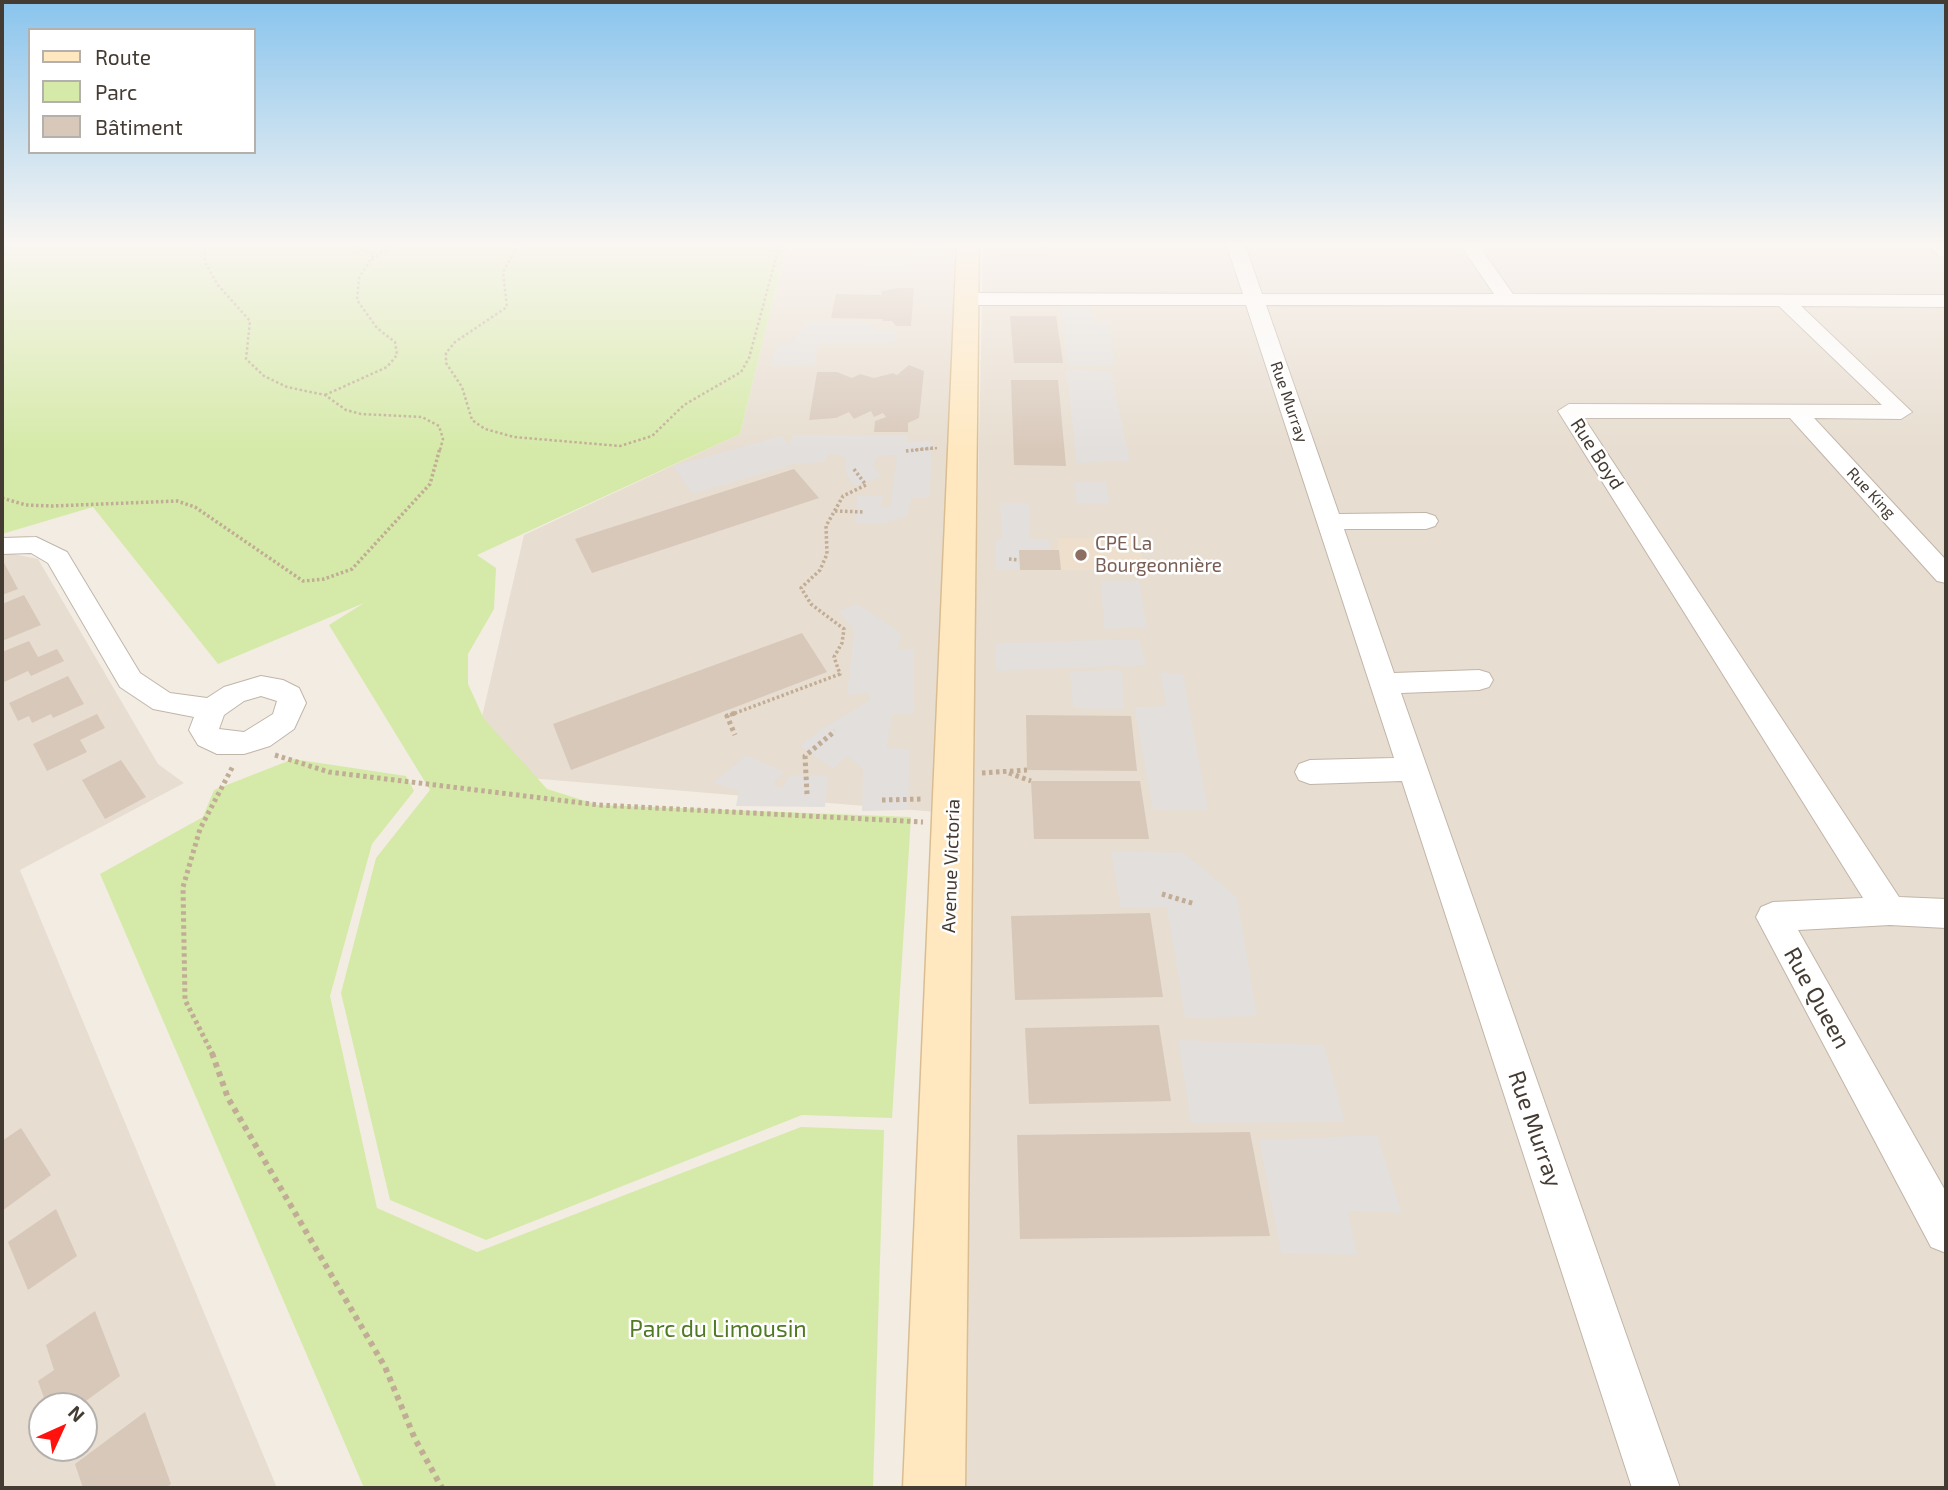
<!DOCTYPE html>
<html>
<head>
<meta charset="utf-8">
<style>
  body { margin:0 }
  #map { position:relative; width:1948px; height:1490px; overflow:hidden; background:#f3ece3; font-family:"Exo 2",sans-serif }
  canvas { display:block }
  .frame { position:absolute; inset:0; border:4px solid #443b33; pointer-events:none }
  .legend { position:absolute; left:28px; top:28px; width:228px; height:126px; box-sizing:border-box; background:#fff; border:2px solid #b4b1ad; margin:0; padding:9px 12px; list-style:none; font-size:21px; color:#443b33 }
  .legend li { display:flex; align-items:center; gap:14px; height:35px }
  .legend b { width:35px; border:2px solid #b4b1ad }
  .north { position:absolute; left:28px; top:1392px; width:70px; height:70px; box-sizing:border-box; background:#fff; border:2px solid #b4b1ad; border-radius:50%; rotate:45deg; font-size:19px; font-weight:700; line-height:28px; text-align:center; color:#443b33 }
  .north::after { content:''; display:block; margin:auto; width:24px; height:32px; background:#ff120d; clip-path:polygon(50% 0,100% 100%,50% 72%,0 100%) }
</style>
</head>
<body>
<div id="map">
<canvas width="1948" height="1490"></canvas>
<div class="frame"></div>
<ul class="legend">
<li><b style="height:9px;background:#ffe8c0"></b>Route</li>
<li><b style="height:19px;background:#d5eaa8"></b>Parc</li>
<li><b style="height:19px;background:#d8c8ba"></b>Bâtiment</li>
</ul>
<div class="north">N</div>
</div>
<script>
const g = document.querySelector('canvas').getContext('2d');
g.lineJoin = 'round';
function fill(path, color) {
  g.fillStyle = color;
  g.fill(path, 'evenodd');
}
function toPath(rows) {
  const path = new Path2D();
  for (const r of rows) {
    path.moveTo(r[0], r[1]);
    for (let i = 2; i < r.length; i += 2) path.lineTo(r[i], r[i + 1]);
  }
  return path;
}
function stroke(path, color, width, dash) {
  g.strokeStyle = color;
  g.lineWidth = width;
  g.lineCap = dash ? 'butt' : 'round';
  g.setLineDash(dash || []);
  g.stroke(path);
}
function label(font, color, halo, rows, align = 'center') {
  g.font = font + ' "Exo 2",sans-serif';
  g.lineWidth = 5;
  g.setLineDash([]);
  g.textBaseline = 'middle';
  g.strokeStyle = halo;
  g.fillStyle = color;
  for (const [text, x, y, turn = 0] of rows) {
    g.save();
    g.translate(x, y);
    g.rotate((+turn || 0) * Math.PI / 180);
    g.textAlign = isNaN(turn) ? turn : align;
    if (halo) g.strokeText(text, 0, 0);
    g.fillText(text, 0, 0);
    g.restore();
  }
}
fill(toPath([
  [787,243,961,243,937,812,469,773,524,535,740,434],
  [983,243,1946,243,1946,1488,958,1488],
  [8,553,38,559,158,764,184,783,20,870,277,1488,2,1488,2,555],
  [42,1406,84,1406,84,1448,42,1448]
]), '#e7ddd0');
fill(toPath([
  [1137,537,1146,570,1020,570,1019,550,1058,550,1057,538]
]), '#eddfcb');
fill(toPath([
  [2,243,787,243,740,434,477,555,496,568,494,609,468,654,468,684,484,719,547,789,598,805,911,817,892,1118,802,1115,486,1240,390,1200,341,993,376,858,430,790,329,625,364,603,218,664,93,507,2,534],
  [293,759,406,776,414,791,372,844,330,996,377,1208,477,1252,801,1127,884,1130,873,1488,364,1488,100,874,203,817,214,790]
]), '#d5eaa8');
fill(toPath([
  [927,243,938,243,936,262,908,263,904,271,867,272,871,256,900,256,908,262,910,249,927,249],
  [1061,307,1091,307,1095,323,1109,322,1114,365,1068,366],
  [808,322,874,323,873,330,895,330,894,344,818,344,814,365,771,366,777,344,791,344],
  [1067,370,1111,372,1130,461,1076,463],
  [792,435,908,436,906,442,932,441,930,497,912,497,907,516,886,523,856,523,857,495,883,496,881,508,890,508,897,455,878,456,873,465,881,477,854,486,845,473,846,460,842,455,828,454,825,462,794,464,692,494,673,466,781,436,790,445],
  [1106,481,1110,503,1076,503,1074,482],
  [1000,503,1029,503,1029,539,1049,539,1050,550,1019,550,1020,570,995,570,996,540,1002,539],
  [1101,581,1139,581,1147,627,1104,629],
  [858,604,902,634,897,650,914,648,913,713,892,714,887,748,910,749,908,810,862,811,863,769,847,756,833,769,800,746,815,733,870,700,868,693,847,695,854,629,838,611],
  [1139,639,1146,665,996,671,996,643],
  [1122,670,1124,709,1073,708,1070,671],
  [1160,672,1183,674,1208,809,1153,809,1134,707,1166,706],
  [746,755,784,772,773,784,781,789,790,775,828,776,825,807,736,806,739,791,713,783],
  [1111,851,1184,853,1237,897,1257,1016,1185,1018,1167,908,1120,907],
  [1178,1040,1324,1045,1345,1122,1191,1123],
  [1377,1135,1402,1213,1348,1211,1357,1255,1281,1253,1259,1140]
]), '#e2dfdc');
fill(toPath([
  [1005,243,1046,243,1047,250,1005,250],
  [899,288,914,288,911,326,896,326,892,321,882,321,883,319,831,318,836,294,881,295,882,291],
  [1010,316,1056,316,1063,363,1014,363],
  [909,365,924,371,919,418,908,423,908,432,874,432,875,421,886,417,883,413,874,417,871,411,854,419,849,412,836,418,809,420,817,372,837,372,852,378,860,374,874,378,893,373,897,375],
  [1011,380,1058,380,1066,466,1014,465],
  [794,469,819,498,592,573,575,539],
  [1019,550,1059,550,1061,570,1020,570],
  [2,559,18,589,2,595],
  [24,595,41,625,2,641,2,604],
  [802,633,827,672,571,770,553,724],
  [29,641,38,657,57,649,64,661,31,676,28,671,2,683,2,652],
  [68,676,84,704,53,718,51,714,32,723,29,716,18,721,9,703],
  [97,714,105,728,80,740,87,752,47,771,33,744],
  [1026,715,1131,716,1137,771,1027,770],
  [121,760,146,797,105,819,82,780],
  [1031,781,1140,781,1149,839,1034,839],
  [1150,913,1163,997,1015,1000,1011,916],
  [1159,1025,1171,1101,1029,1104,1025,1028],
  [21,1128,51,1175,2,1211,2,1141],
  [1250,1132,1270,1236,1020,1239,1017,1135],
  [56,1209,77,1256,28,1290,8,1242],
  [95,1311,120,1376,79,1406,47,1406,38,1381,54,1370,46,1345],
  [145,1412,171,1484,166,1488,83,1488,75,1464]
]), '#d8c8ba');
const street = toPath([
  [1226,243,1244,243,1262,294,1494,294,1459,243,1477,243,1513,294,1946,295,1946,307,1801,306,1912,412,1901,419,1814,418,1946,560,1946,583,1937,581,1790,418,1584,418,1899,897,1946,899,1946,928,1890,925,1798,930,1946,1192,1946,1253,1931,1247,1756,917,1761,907,1773,902,1863,898,1558,411,1569,404,1882,405,1779,306,1266,305,1339,514,1426,513,1435,516,1438,521,1435,526,1426,529,1344,529,1394,673,1479,670,1489,673,1493,680,1489,687,1479,690,1401,693,1680,1488,1632,1488,1402,781,1310,784,1299,780,1295,772,1299,764,1310,760,1394,758,1246,305,967,305,958,299,967,293,1243,294,1226,243],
  [1926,243,1946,243,1946,257,1940,256,1926,243],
  [36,537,67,552,140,673,170,693,207,698,224,687,261,676,283,680,299,688,306,703,294,729,270,746,244,754,217,754,198,745,189,730,194,717,153,709,120,687,48,563,31,553,2,554,2,538,36,537],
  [261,696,277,701,273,714,244,732,219,729,224,715,244,701,261,696]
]);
const secondary = toPath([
  [957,243,979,243,965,1488,903,1488,957,243]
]);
stroke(street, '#c1b5a8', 2);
stroke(secondary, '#d9bd91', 3);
stroke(toPath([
  [204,243,205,262,217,284,250,321,246,359,264,376,287,387,325,395,346,410,361,414,422,417,439,426,443,439,440,450],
  [519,243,503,272,507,307,455,342,446,353,446,363,462,387,472,420,485,429,514,437,620,446,652,436,684,405,741,372,749,358,780,243],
  [372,260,392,243],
  [325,395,387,367,397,355,395,342,377,328,357,300,359,278,374,254,349,243],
  [915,450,937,448]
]), '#c1ac95', 2.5, [2.5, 2.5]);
stroke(toPath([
  [906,451,933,448],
  [2,498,26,505,52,506,177,501,195,507,303,581,324,579,352,569,430,484,440,448],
  [835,511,865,512],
  [1009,559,1019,560],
  [730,715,840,674,834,657,842,643,844,629,811,604,801,588,820,570,827,554,826,526,843,496,866,485,853,468]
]), '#c1ac95', 3.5, [2.5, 2.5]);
stroke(toPath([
  [735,713,727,716,735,735],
  [275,755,329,772,599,805,923,822],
  [982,773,1027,770],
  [1009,773,1031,781],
  [807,794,805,756,835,731],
  [882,800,923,799],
  [1162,894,1195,904],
  [213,1055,185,1000,183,887,200,829,233,766]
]), '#c1ac95', 5, [3.5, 3.5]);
stroke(toPath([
  [212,1053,228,1098,385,1367,415,1439,442,1488]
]), '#c1ac95', 6, [5, 5]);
fill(street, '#fff');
fill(secondary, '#ffe8c0');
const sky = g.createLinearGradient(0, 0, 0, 451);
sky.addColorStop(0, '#89c4ed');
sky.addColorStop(0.54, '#faf6f2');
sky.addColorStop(1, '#faf6f200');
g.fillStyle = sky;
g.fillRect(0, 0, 1948, 451);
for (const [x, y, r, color] of [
  [1081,555,7,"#8d6e63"]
]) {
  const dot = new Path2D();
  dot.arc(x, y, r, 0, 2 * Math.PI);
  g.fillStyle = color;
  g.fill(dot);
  stroke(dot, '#fff', 2.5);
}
label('16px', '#443b33', '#fff', [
  ["Rue Murray",1289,402,71],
  ["Rue King",1871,493,47]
]);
label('19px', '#443b33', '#fff', [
  ["Rue Boyd",1597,454,57],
  ["Avenue Victoria",951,866,-88]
]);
label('19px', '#785e54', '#fff', [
  ["CPE La",1095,544],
  ["Bourgeonnière",1095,566]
], 'left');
label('23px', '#443b33', '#fff', [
  ["Rue Queen",1817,998,61],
  ["Rue Murray",1535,1129,71]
]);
label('23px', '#4f7923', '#fff', [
  ["Parc du Limousin",718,1329]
]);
</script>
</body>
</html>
